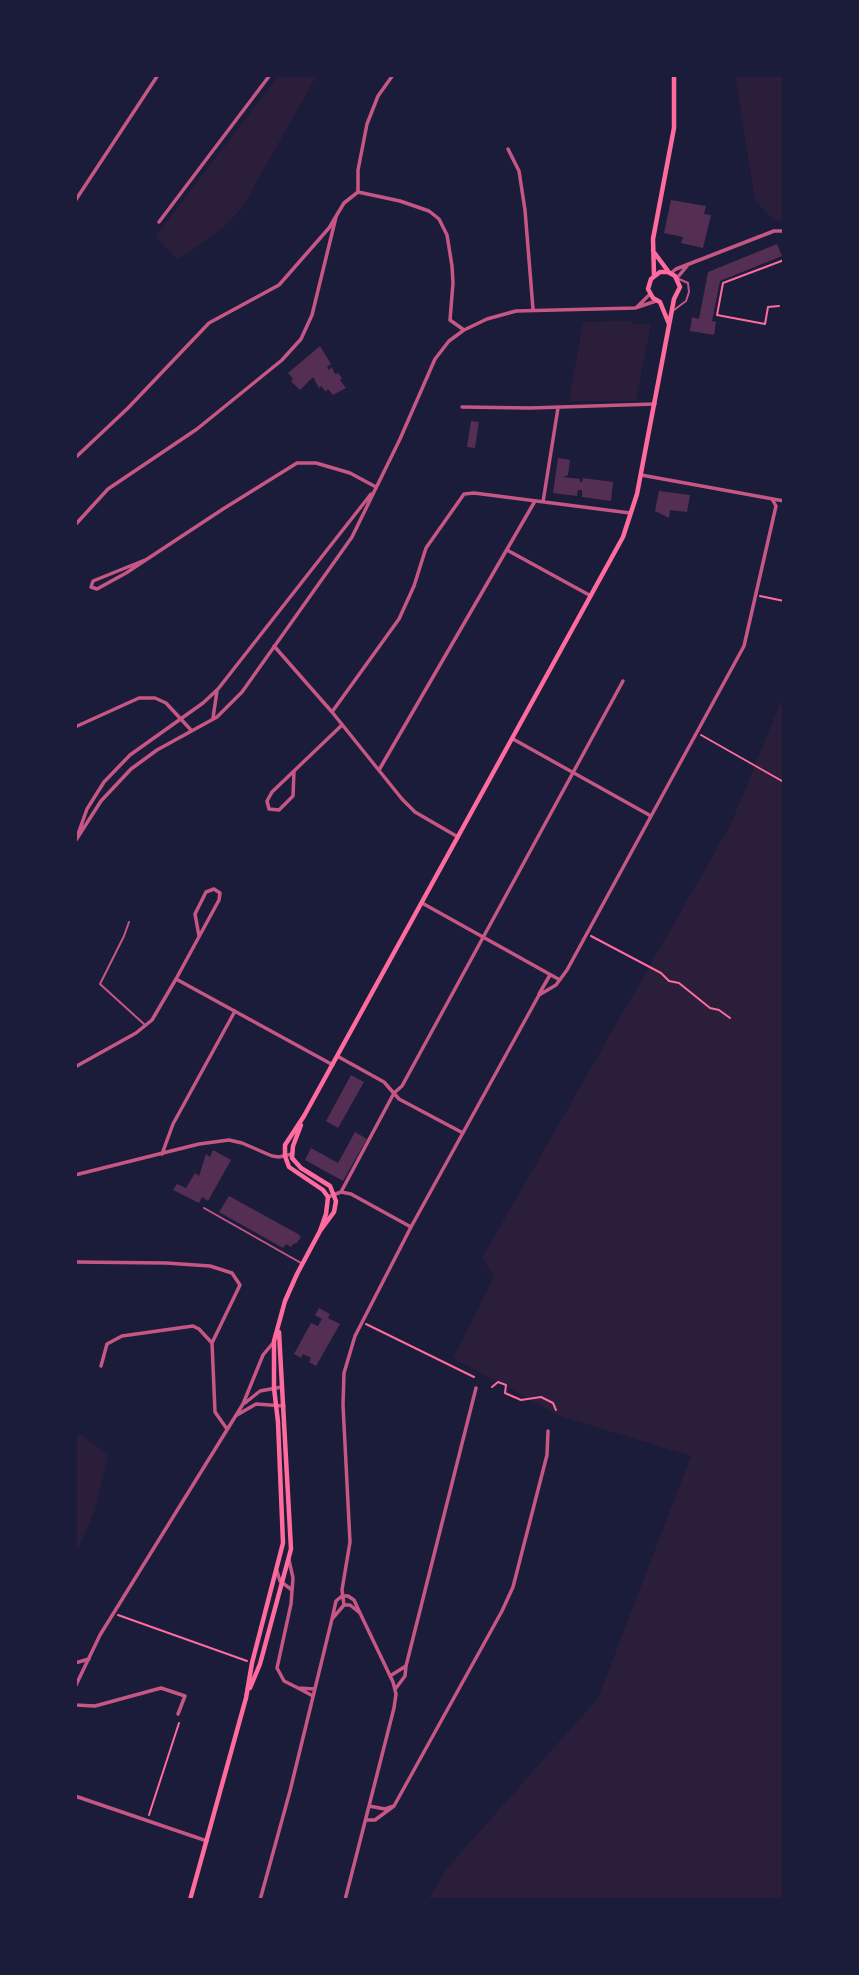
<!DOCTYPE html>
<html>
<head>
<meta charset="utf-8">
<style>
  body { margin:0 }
  #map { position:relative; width:859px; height:1975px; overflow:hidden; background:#1b1b3a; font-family:Jost,sans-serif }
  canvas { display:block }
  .frame { position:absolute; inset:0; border:77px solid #1b1b3a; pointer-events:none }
</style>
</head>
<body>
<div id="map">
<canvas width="859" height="1975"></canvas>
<div class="frame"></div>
</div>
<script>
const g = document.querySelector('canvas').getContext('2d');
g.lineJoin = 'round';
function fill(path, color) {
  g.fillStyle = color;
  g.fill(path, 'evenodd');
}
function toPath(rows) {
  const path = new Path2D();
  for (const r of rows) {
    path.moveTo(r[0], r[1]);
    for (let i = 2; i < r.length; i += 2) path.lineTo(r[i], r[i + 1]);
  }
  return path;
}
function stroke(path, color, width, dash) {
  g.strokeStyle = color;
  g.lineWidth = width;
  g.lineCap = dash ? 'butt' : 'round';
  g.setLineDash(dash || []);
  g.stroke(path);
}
fill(toPath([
  [279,75,317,75,242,208,224,227,178,260,155,237],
  [735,75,784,75,784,221,773,220,755,200],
  [631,321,632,324,651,324,636,401,569,401,583,322],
  [784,694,784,1900,428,1900,448,1867,598,1698,691,1456,560,1416,453,1358,494,1277,482,1258,731,824],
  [79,1433,108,1455,93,1515,75,1556,75,1441]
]), '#2a1e3b');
fill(toPath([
  [671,200,706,206,704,214,711,215,703,248,681,243,683,237,664,233],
  [777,244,782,256,720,281,712,321,716,322,714,335,690,331,692,317,699,319,708,272],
  [320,346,331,364,327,367,329,370,332,367,335,374,338,373,342,378,340,380,346,388,333,395,328,389,326,392,321,386,319,388,313,377,300,390,291,381,293,379,288,373],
  [471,421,479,422,475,448,467,447],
  [558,458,570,460,568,475,563,477,580,479,580,482,582,482,583,478,613,482,611,501,582,497,582,490,578,490,577,496,553,493],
  [659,491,690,495,687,512,670,510,669,518,655,511],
  [351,1075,364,1082,338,1128,326,1121],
  [355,1132,367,1139,343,1181,305,1160,311,1148,338,1163],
  [213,1150,231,1160,208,1201,202,1197,199,1203,173,1190,177,1184,186,1188,195,1173,199,1176,206,1154,210,1157],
  [229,1196,298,1234,301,1237,296,1244,294,1243,291,1247,286,1244,283,1248,219,1212],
  [319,1308,330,1314,328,1318,340,1324,316,1366,309,1362,311,1358,303,1354,301,1358,294,1354,311,1323,318,1326,322,1319,315,1315]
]), '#542f53');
stroke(toPath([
  [779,306,768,307,765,324,717,315,723,283,784,260],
  [760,596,784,601],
  [701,735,782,781],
  [591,936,661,973,669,981,679,983,710,1008,719,1010,730,1018],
  [366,1324,474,1377],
  [492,1387,498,1382,506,1385,505,1393,521,1400,541,1397,553,1403,556,1410],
  [118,1615,247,1661],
  [149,1815,179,1723]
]), '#ff6b9d', 2);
stroke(toPath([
  [674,310,686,301,689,292,688,283,679,279],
  [129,922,124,936,100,984,145,1025],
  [204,1208,301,1263]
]), '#c65784', 2);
stroke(toPath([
  [508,149,519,171,525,210,533,309],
  [358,192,400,201,429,211,439,219,447,235,452,266,453,283,450,320,464,330,487,319,516,311,635,308,656,301],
  [358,192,358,170,367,124,378,96,393,75],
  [75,201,158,75],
  [159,222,270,75],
  [671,273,676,269,774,231,784,231],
  [677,278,687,266],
  [637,307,650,294],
  [462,407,530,408,655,404],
  [75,458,128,408,209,323,279,285,329,228,344,203,358,192],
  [641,475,784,501],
  [543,502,558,408],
  [75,525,108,489,197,429,282,360,301,339,312,315,336,217],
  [507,550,591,596],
  [145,560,93,581,91,587,97,589,126,573,223,509,297,463,316,463,350,473,376,487],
  [274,646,332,712,402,799,415,812,458,837],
  [332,712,399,619,414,586,426,548,464,494,474,493,630,513],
  [213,718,217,691],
  [75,727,139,698,155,698,166,703,191,730],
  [513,739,651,816],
  [379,770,535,501],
  [294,771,293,796,279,810,269,809,267,801,272,792,342,725],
  [78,834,87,809,104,782,130,755,203,703,218,689,371,494],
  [76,840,101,801,131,769,157,750,217,717,242,692,352,537,400,439,435,359,449,341,464,330],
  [422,903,560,980],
  [176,979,333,1065],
  [539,994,550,975],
  [337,1056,384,1082,399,1099,463,1133],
  [75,1067,136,1033,152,1020,176,979,219,900,220,893,214,889,206,892,195,914,199,936],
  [162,1154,173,1124,235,1011],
  [75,1175,199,1144,229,1140,242,1143,272,1156,279,1157,292,1154],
  [341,1192,394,1093,402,1086,623,681],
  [328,1197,341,1192,351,1194,411,1227,355,1336,344,1373,343,1405,350,1542,342,1590,344,1605],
  [411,1227,539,995,556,985,567,970,744,646,776,506,772,499],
  [75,1262,166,1263,210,1266,232,1273,240,1285,212,1343],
  [101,1366,107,1344,122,1336,193,1326,199,1329,212,1343,215,1412,227,1429],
  [245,1403,260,1391,282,1387],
  [237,1415,256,1404,284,1406],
  [289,1560,293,1578,291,1604,277,1668,284,1681,298,1688],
  [277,1571,280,1581,292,1590],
  [342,1596,348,1596,354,1600,360,1613,350,1605,344,1605,332,1619,336,1601,342,1596],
  [75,1663,89,1659],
  [406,1666,476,1388],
  [390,1676,406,1666,405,1676,396,1688],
  [75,1687,100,1635,243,1404,263,1355,273,1343],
  [313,1696,298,1688,315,1689],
  [75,1705,95,1706,161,1688,185,1696,178,1714],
  [75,1796,207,1841],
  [394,1806,502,1611,513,1587,547,1455,548,1431],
  [366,1820,375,1820,394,1806,385,1809,369,1806],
  [260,1900,290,1791,332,1619],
  [345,1900,394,1708,396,1694,393,1682,360,1613]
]), '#c65784', 3.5);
stroke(toPath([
  [653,251,668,271],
  [654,275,653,239,674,128,674,75],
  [320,1231,326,1214,328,1197,323,1190,289,1167,285,1156,285,1145,304,1116,623,537,637,494,674,299,680,287,675,276,668,272,660,272,651,279,648,289,653,298,660,302,669,324],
  [250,1688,260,1664,291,1549,279,1332],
  [190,1900,246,1698,252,1663,283,1543,278,1422,274,1388,274,1341,285,1301,297,1274,320,1231,334,1212,336,1201,330,1186,301,1168,292,1158,293,1146,301,1125]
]), '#ff6b9d', 4.5);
</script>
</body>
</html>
